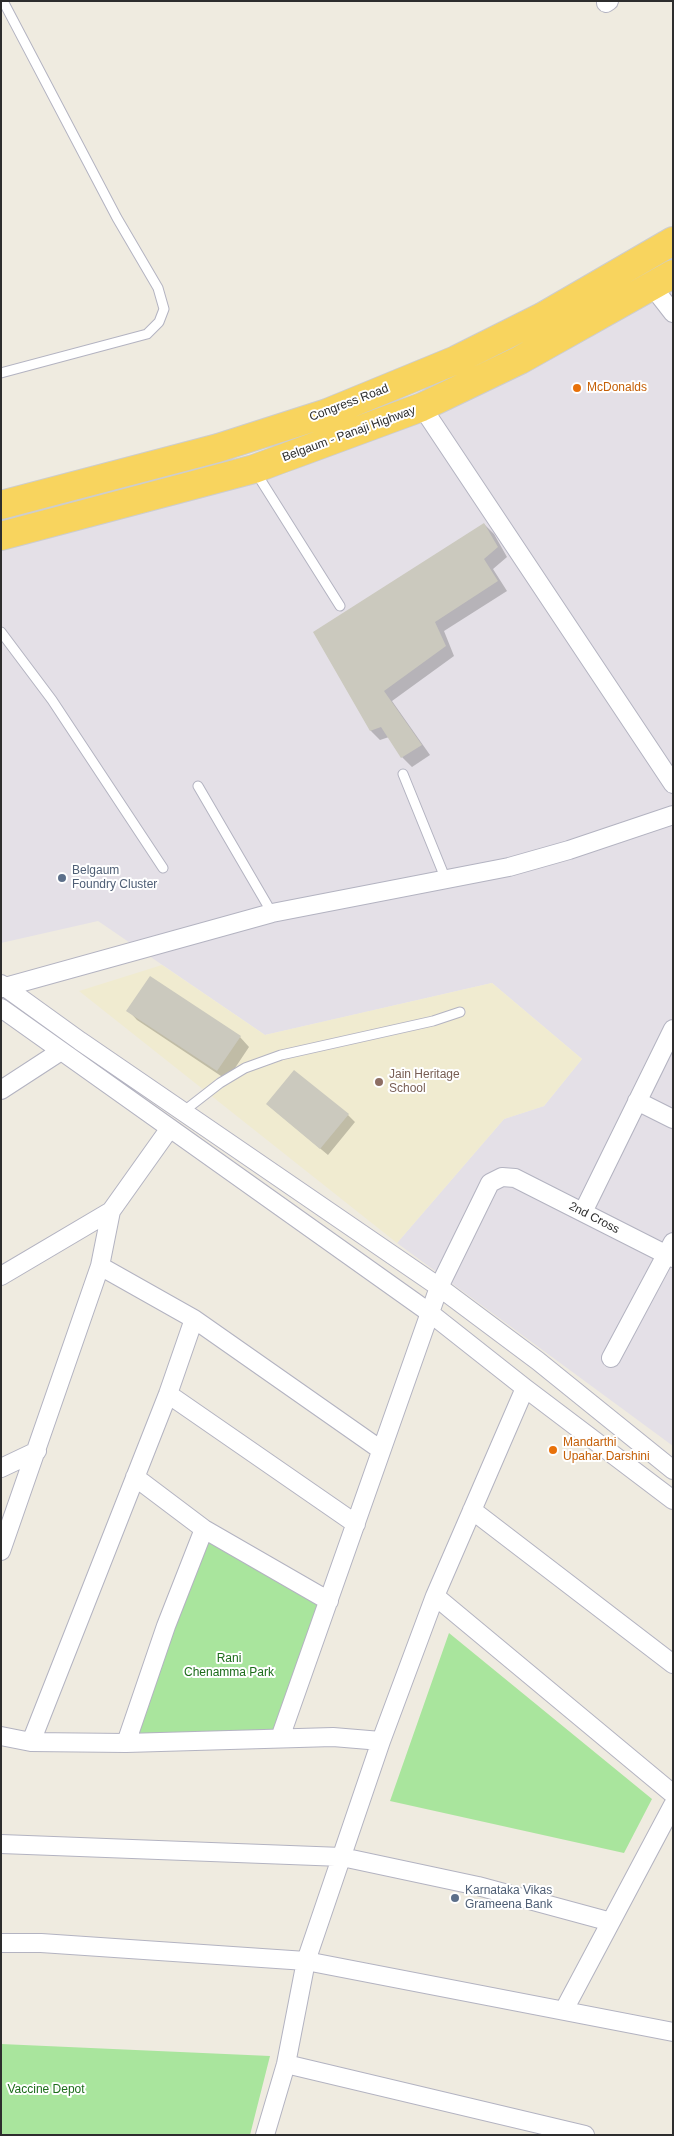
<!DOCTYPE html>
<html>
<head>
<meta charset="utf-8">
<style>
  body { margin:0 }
  #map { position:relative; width:674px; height:2136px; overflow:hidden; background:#efebe0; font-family:Arial,sans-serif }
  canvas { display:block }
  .frame { position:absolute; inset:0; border:2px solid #2d2d2d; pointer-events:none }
</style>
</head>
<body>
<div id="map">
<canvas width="674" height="2136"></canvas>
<div class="frame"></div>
</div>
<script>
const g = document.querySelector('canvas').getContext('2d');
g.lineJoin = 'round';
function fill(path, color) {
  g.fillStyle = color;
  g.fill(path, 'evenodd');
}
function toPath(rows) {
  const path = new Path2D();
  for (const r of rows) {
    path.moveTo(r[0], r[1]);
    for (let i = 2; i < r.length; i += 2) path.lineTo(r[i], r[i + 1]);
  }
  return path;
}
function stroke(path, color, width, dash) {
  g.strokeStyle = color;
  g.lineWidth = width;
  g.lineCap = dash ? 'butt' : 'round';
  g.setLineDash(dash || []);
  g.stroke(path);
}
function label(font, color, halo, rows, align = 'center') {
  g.font = font + ' Arial,sans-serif';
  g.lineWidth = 4;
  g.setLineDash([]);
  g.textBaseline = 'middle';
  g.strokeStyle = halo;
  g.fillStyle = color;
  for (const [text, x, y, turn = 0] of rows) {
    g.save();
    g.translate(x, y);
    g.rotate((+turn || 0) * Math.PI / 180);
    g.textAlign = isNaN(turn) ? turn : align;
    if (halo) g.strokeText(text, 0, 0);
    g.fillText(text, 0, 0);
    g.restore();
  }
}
fill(toPath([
  [673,285,673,1446,397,1243,504,1119,544,1106,582,1059,492,983,265,1035,98,921,1,943,1,548,285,474,457,402]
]), '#e4e0e7');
fill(toPath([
  [162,965,265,1035,492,983,582,1059,544,1106,504,1119,397,1243,79,991]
]), '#f0ebd0');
fill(toPath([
  [207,1535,325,1602,277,1733,132,1738],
  [449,1633,652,1799,624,1853,390,1801],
  [1,2044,270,2056,250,2135,1,2135]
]), '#a9e59d');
fill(toPath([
  [484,524,494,534,507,557,493,569,507,591,444,631,454,656,392,701,430,755,412,767,402,757,389,737,380,740,371,731,315,632],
  [128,1010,240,1037,249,1047,227,1080,137,1020],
  [267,1104,348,1115,355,1122,328,1155]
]), '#0003');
fill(toPath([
  [484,523,498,547,484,559,498,581,435,622,446,646,384,691,422,745,401,758,381,727,370,731,313,632],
  [150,976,241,1036,217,1071,126,1011],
  [294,1070,349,1114,320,1149,266,1104]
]), '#cbc9be');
const service = toPath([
  [1,373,147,334,159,322,164,309,158,288,117,218,3,1],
  [255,471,340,606],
  [1,632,52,700,163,868],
  [403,774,446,880],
  [198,786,272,913],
  [184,1111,220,1083,245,1068,281,1055,433,1021,460,1012]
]);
const minor = toPath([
  [606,3,609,1],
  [652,286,673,313],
  [422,407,673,784],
  [1,984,80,1041,439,1287,538,1361,673,1470],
  [1,988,272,913,509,867,569,850,673,815],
  [1,1008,430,1313,525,1388,673,1500],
  [1,1090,61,1051],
  [637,1101,673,1119],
  [583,1212,673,1029],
  [100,1266,194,1319,381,1450],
  [1,1276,111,1211],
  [611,1358,673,1242],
  [168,1394,356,1524],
  [1,1468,37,1451],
  [135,1477,204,1529,329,1601],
  [472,1510,673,1664],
  [1,1551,100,1266,111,1211,170,1128],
  [435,1596,673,1794],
  [1,1736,31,1742,126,1743,333,1737,381,1741],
  [280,1738,439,1287,490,1183,502,1177,515,1178,673,1258],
  [31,1742,168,1394,194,1319],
  [126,1743,166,1626,204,1529],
  [1,1844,342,1857,478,1886,611,1922],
  [1,1943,41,1943,306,1961,673,2032],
  [564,2010,673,1805],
  [286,2064,585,2135],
  [265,2135,286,2064,306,1961,381,1741,435,1596,525,1388]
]);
const trunk = toPath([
  [1,505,218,448,327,413,456,360,542,317,673,241],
  [1,536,254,469,422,407,520,360,673,274]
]);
stroke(service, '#b3b3c1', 11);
stroke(minor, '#b3b3c1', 20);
stroke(trunk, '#cdcdcd', 30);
stroke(service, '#fff', 9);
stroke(minor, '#fff', 18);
stroke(trunk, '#f8d45e', 28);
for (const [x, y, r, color] of [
  [577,388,5,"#e8710a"],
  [62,878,5,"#5c6f8a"],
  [379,1082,5,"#8d6e63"],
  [553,1450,5,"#e8710a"],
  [455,1898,5,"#5c6f8a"]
]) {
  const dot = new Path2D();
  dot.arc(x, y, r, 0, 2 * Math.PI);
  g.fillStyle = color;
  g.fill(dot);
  stroke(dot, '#fff', 2);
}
label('12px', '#c56008', '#fff', [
  ["McDonalds",587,388],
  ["Mandarthi",563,1443],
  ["Upahar Darshini",563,1457]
], 'left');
label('12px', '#2d2d2d', '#fff', [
  ["Congress Road",349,403,-21],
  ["Belgaum - Panaji Highway",349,434,-20],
  ["2nd Cross",594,1218,27]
]);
label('12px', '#4e5e75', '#fff', [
  ["Belgaum",72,871],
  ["Foundry Cluster",72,885],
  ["Karnataka Vikas",465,1891],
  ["Grameena Bank",465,1905]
], 'left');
label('12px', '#785e54', '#fff', [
  ["Jain Heritage",389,1075],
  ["School",389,1089]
], 'left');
label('12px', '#1d6d1b', '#fff', [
  ["Rani",229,1659],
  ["Chenamma Park",229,1673],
  ["Vaccine Depot",46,2090]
]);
</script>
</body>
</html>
